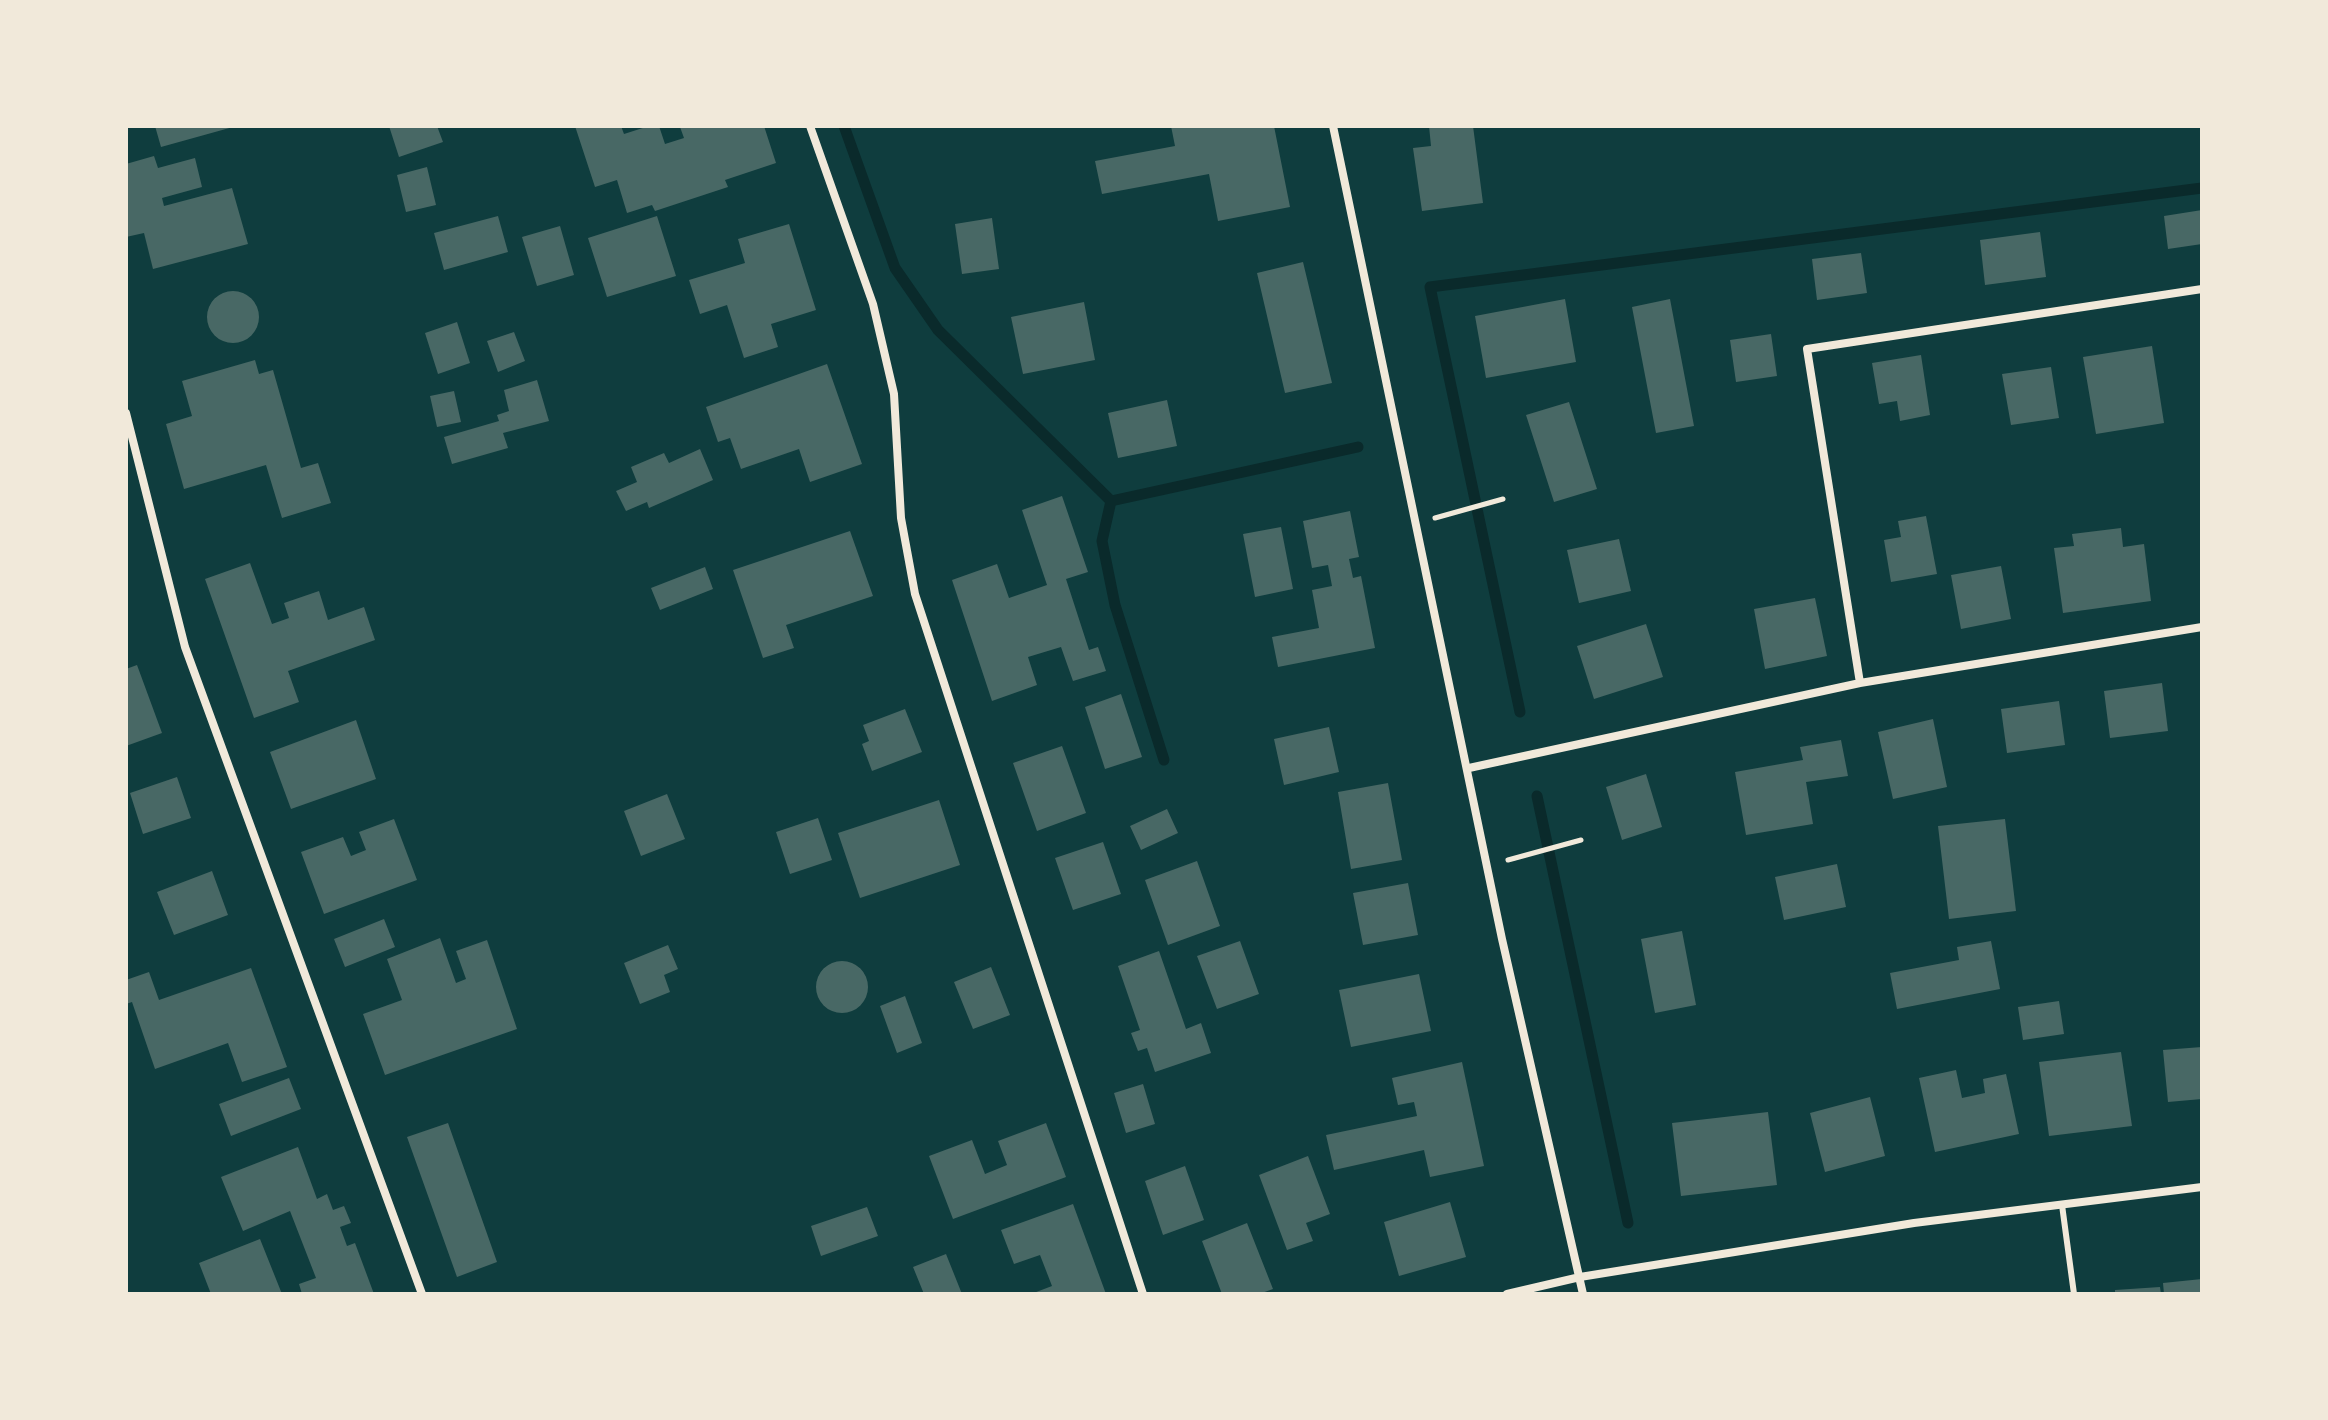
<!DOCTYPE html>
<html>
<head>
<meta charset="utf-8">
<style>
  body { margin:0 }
  #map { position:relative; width:2328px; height:1420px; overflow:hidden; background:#0f3d3e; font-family:Merriweather,serif }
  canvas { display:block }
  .frame { position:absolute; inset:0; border:128px solid #f1e9da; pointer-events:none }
</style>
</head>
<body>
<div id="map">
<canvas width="2328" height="1420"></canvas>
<div class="frame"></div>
</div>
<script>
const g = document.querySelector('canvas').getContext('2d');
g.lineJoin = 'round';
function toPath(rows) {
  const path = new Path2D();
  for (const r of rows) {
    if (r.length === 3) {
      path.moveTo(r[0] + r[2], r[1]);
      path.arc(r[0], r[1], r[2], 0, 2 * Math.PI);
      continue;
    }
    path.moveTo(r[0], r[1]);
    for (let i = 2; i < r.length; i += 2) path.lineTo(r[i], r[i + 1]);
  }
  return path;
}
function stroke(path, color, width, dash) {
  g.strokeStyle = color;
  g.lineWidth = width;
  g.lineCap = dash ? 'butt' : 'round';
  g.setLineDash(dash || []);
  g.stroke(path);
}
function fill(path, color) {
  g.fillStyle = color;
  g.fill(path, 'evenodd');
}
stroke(toPath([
  [844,126,895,268,938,330,1111,501,1102,541,1115,605,1164,760],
  [1111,501,1358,447],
  [1520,712,1430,287,2202,188],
  [1537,796,1628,1223]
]), '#0a2a2b', 11);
fill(toPath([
  [155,126,233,126,233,127,161,147],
  [389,126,437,126,443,142,399,157],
  [575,126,621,126,624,134,649,126,659,126,665,144,684,138,680,127,683,126,764,126,776,163,725,180,728,187,655,211,652,205,627,213,617,180,595,187],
  [1171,126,1274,126,1290,207,1218,221,1209,174,1102,194,1095,161,1175,146],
  [1429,126,1473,126,1483,203,1422,211,1413,148,1431,146],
  [154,156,158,168,195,158,202,187,162,198,164,206,232,188,248,244,153,269,144,233,126,237,126,164],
  [427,167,436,205,406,212,397,175],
  [2202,210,2202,244,2168,249,2164,216],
  [498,216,508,252,444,270,434,233],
  [657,216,676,276,607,297,588,238],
  [992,218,999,269,962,274,955,224],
  [789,224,816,310,771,324,778,347,744,358,727,305,700,314,689,280,745,263,738,239],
  [560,226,574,275,537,286,522,237],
  [2040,232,2046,277,1985,285,1980,240],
  [1861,253,1867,293,1817,300,1812,259],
  [1303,262,1332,383,1285,393,1257,273],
  [233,317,26],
  [1565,299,1576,362,1486,378,1475,316],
  [1670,299,1694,426,1656,433,1632,307],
  [1084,302,1095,360,1023,374,1011,317],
  [457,322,470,363,438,374,425,333],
  [514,332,525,361,498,372,487,341],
  [1771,334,1777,376,1736,382,1730,340],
  [2152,346,2164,423,2096,434,2083,357],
  [1921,355,1930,415,1900,421,1897,401,1879,404,1872,363],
  [255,360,259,374,273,370,301,468,318,463,331,503,282,518,266,465,184,489,166,424,192,416,182,381],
  [827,364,862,464,810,482,799,449,741,469,730,438,718,442,706,407],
  [2051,367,2059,418,2011,425,2002,374],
  [537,380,549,421,503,433,508,448,452,464,444,437,499,421,497,415,509,411,504,390],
  [454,391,461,422,437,427,430,396],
  [1167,400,1177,446,1118,458,1108,413],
  [1569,402,1597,489,1554,502,1526,415],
  [700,449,713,480,649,508,647,502,626,511,616,491,637,482,631,467,664,453,669,463],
  [1062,496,1088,572,1066,579,1089,650,1098,647,1106,671,1073,681,1061,647,1028,657,1037,685,992,701,952,580,997,564,1009,598,1047,585,1022,510],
  [1350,511,1359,557,1349,559,1353,578,1361,576,1375,648,1278,667,1272,637,1319,628,1312,590,1332,586,1328,565,1312,568,1303,521],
  [1926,516,1937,574,1891,582,1884,540,1901,537,1898,521],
  [1281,527,1293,589,1255,597,1243,534],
  [2121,528,2123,547,2144,544,2151,601,2063,613,2054,548,2074,546,2072,534],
  [850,531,873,596,786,625,794,648,763,658,733,570],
  [1619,539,1631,591,1579,603,1567,550],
  [250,563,272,624,289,618,284,603,319,591,328,620,364,607,375,640,288,671,299,702,254,718,205,579],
  [2001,566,2011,619,1961,629,1951,575],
  [705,567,713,589,660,610,651,588],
  [1815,598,1827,656,1765,669,1754,609],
  [1646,624,1663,677,1594,699,1577,646],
  [137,665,162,733,126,746,126,669],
  [2162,683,2168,731,2110,738,2104,691],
  [1121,694,1142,757,1105,769,1085,707],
  [2059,701,2065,745,2007,753,2001,709],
  [905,709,922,752,872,771,862,744,869,741,863,725],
  [1933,719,1947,787,1893,799,1878,732],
  [356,720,376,779,291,809,270,752],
  [1329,727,1339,772,1284,785,1274,739],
  [1841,740,1848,776,1806,782,1813,824,1746,835,1735,772,1803,760,1800,747],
  [1062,746,1086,813,1037,831,1013,763],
  [1646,774,1662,827,1622,840,1606,787],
  [177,777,191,818,143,834,130,793],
  [1388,783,1402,860,1351,869,1338,792],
  [667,794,685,839,641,856,624,811],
  [939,800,960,865,860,898,838,833],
  [1167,809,1178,833,1141,850,1130,826],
  [818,818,832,860,790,874,776,832],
  [394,819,417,880,324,914,301,852,343,837,351,856,366,850,359,832],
  [2005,819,2016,911,1949,919,1938,826],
  [1103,842,1121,894,1073,910,1055,858],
  [1197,861,1220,926,1168,945,1145,880],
  [1837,864,1846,907,1784,920,1775,877],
  [212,871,228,915,174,935,157,892],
  [1408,883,1418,935,1363,945,1353,893],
  [384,919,395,947,345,967,334,939],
  [1682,931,1696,1005,1655,1013,1641,939],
  [440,938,456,983,466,979,456,951,487,940,517,1029,385,1075,363,1014,402,1000,387,959],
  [1240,941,1259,994,1217,1009,1197,956],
  [1991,941,2000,989,1897,1009,1890,973,1959,960,1957,947],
  [668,945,678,969,664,975,670,992,640,1004,624,963],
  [1159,951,1186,1029,1201,1023,1211,1053,1155,1072,1147,1048,1138,1051,1131,1033,1140,1030,1118,966],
  [842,987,26],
  [991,967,1010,1015,973,1029,954,982],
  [251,968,287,1067,242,1082,228,1043,155,1069,132,1002,126,1004,126,980,149,972,159,1000],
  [1419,974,1431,1031,1351,1047,1339,990],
  [905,996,922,1043,897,1053,880,1006],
  [2059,1001,2064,1034,2023,1040,2018,1007],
  [2202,1047,2202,1099,2168,1102,2163,1050],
  [2121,1052,2132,1126,2049,1136,2039,1062],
  [1462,1062,1484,1166,1430,1177,1424,1150,1334,1170,1326,1135,1417,1116,1414,1102,1398,1105,1392,1078],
  [1956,1070,1962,1098,1985,1093,1983,1079,2006,1074,2019,1134,1935,1152,1919,1078],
  [289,1078,301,1109,231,1136,219,1104],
  [1143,1084,1155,1124,1126,1133,1114,1093],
  [1870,1097,1885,1156,1825,1172,1810,1113],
  [1768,1112,1777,1185,1681,1196,1672,1123],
  [448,1123,497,1262,457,1277,407,1137],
  [1046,1123,1066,1177,953,1219,929,1156,972,1140,985,1174,1007,1165,998,1141],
  [298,1147,317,1199,327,1194,333,1210,344,1206,351,1223,340,1227,347,1246,355,1243,374,1294,302,1294,299,1284,316,1278,290,1211,243,1231,221,1177],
  [1308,1156,1330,1214,1306,1223,1313,1241,1287,1250,1259,1175],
  [1185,1166,1204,1220,1163,1235,1145,1181],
  [1450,1202,1466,1257,1399,1276,1384,1222],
  [1073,1204,1106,1294,1031,1294,1052,1286,1040,1255,1014,1264,1001,1230],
  [867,1207,878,1236,821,1256,811,1226],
  [1247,1223,1273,1289,1259,1294,1222,1294,1202,1241],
  [260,1239,282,1294,211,1294,199,1263],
  [946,1254,962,1294,924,1294,913,1267],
  [2202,1279,2202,1294,2164,1294,2163,1283],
  [2160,1287,2161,1294,2115,1294,2115,1290]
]), '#486865');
stroke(toPath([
  [1435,518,1503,499],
  [1508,860,1581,840]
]), '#f1e9da', 5);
stroke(toPath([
  [2062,1205,2074,1294]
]), '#f1e9da', 6);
stroke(toPath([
  [810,126,873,304,894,394,901,518,915,594,1143,1294],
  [1333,126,1502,939,1583,1294],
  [126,413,185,647,422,1294],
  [1860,683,1807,349,2202,289],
  [1469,768,1860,683,2202,627],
  [1507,1294,1580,1277,1914,1223,2202,1187]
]), '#f1e9da', 8);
</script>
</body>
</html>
